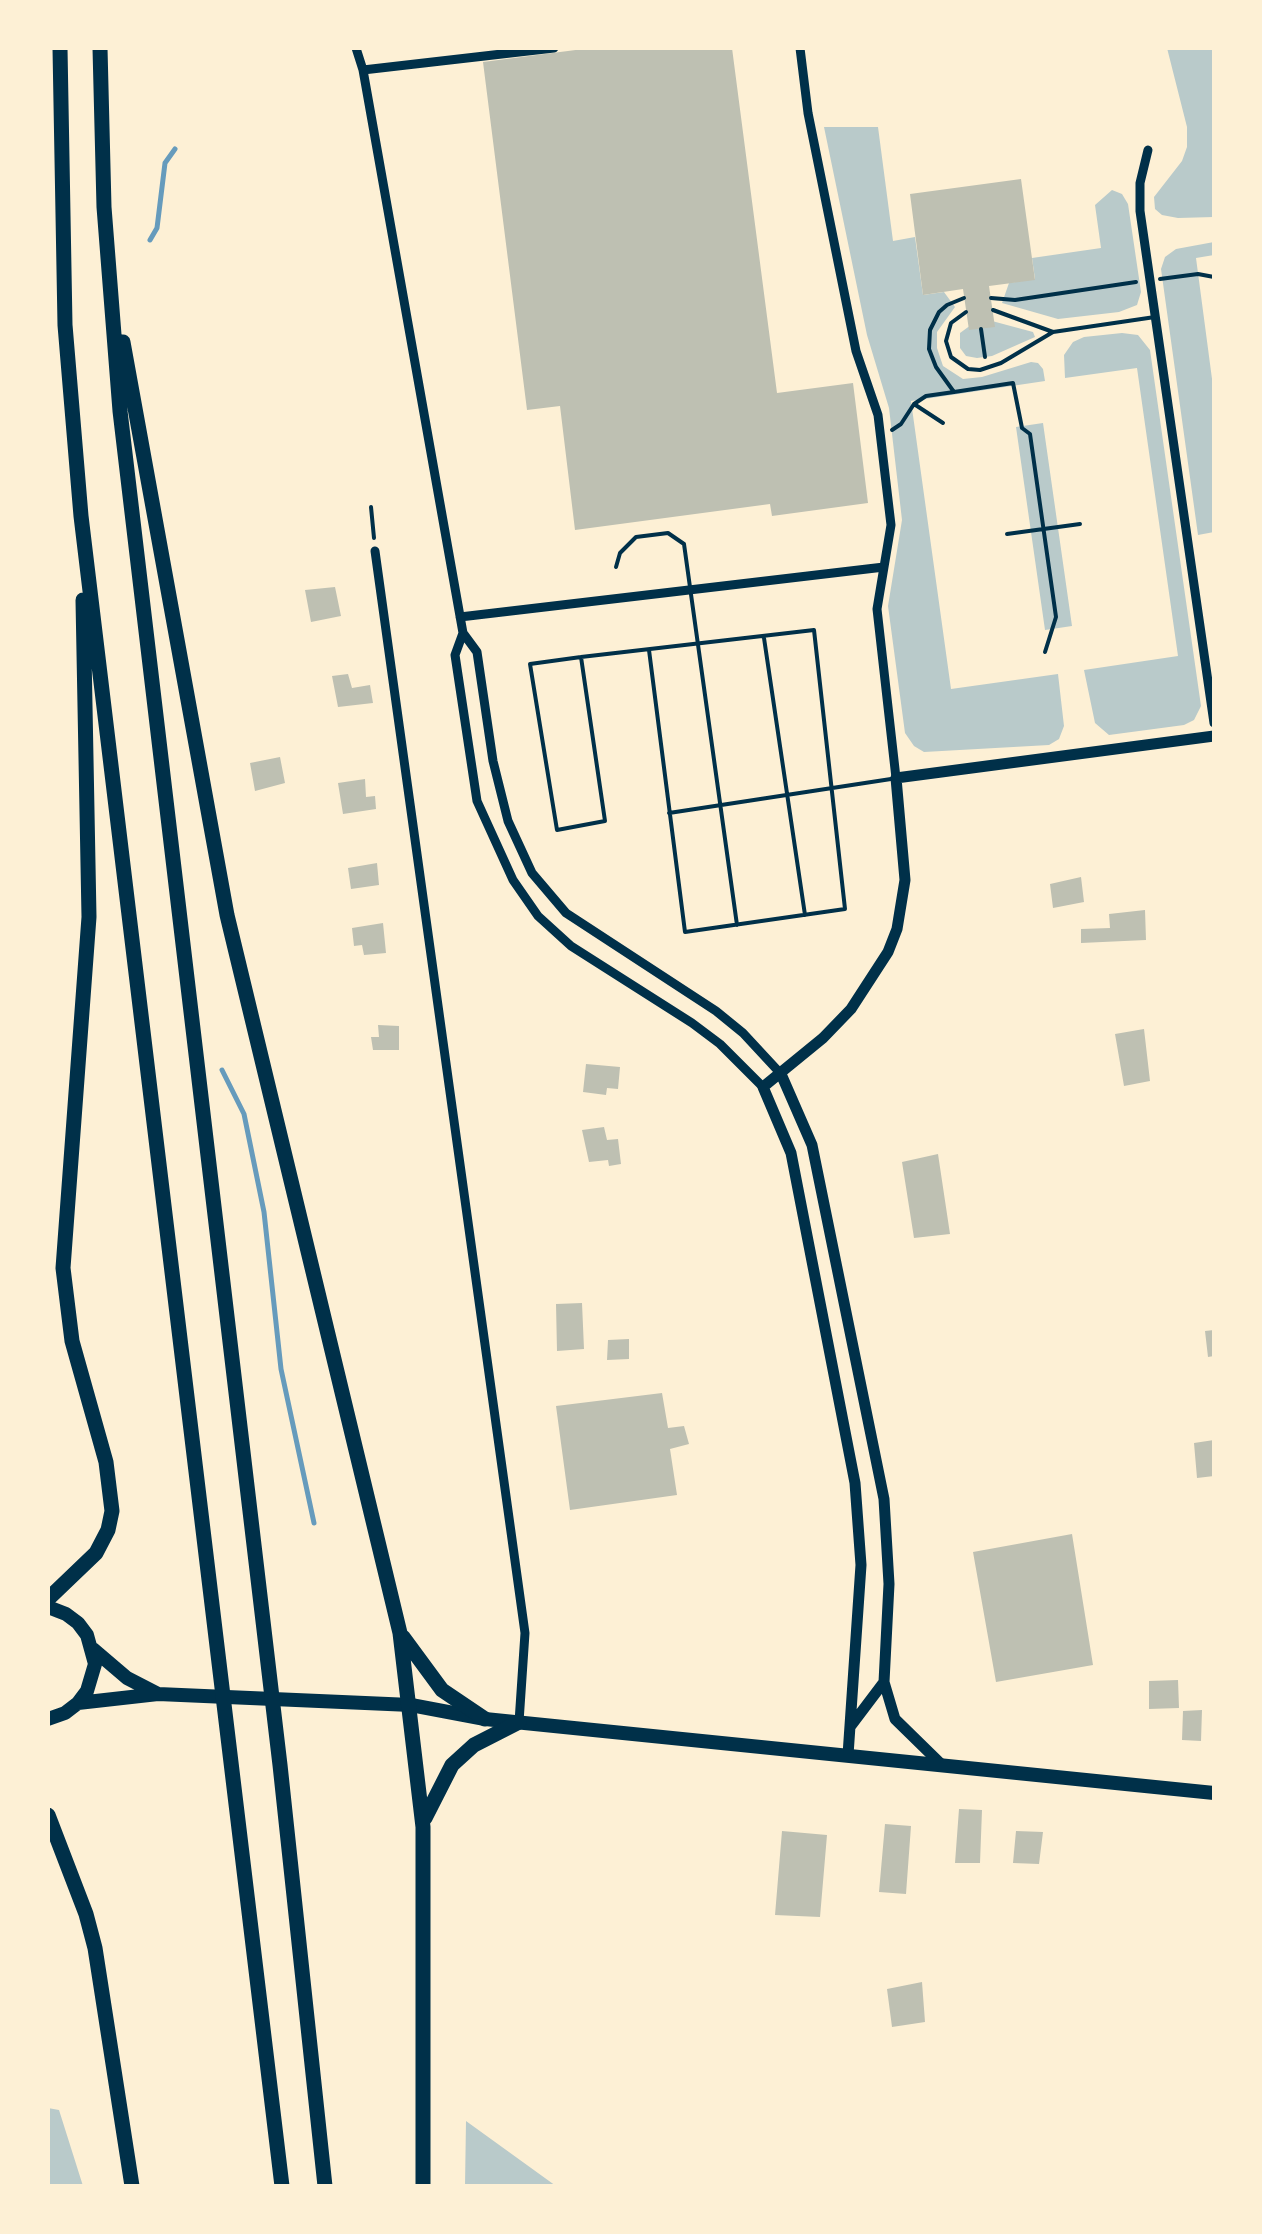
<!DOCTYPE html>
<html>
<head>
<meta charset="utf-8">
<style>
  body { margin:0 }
  #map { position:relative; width:1262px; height:2234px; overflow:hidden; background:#fdf0d5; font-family:"Playfair Display",serif }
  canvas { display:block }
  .frame { position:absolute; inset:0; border:50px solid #fdf0d5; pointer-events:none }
</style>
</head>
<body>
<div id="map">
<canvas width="1262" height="2234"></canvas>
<div class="frame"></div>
</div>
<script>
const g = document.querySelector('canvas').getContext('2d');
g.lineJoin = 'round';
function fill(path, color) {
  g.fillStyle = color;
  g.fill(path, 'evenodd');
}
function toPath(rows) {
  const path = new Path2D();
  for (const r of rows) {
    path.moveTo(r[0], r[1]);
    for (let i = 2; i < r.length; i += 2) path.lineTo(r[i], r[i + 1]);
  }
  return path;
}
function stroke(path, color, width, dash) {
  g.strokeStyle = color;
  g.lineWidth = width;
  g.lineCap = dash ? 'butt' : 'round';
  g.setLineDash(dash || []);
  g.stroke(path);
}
fill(toPath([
  [1167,48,1214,48,1214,217,1178,218,1162,215,1155,209,1154,197,1182,161,1187,147,1187,127],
  [824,127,878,127,893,241,915,237,923,295,944,292,955,307,937,332,937,348,943,366,963,379,982,377,1031,362,1038,363,1043,369,1045,381,911,401,951,689,1058,674,1064,726,1059,739,1049,745,924,752,914,746,905,733,888,606,902,520,889,408,867,335],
  [1112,190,1122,194,1128,204,1141,292,1137,305,1119,312,1058,319,1002,303,1009,283,1035,279,1032,258,1101,248,1095,205],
  [1214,242,1214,255,1196,258,1214,394,1214,532,1198,535,1161,269,1165,257,1176,249],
  [992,321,1033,332,1035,337,992,356,977,358,966,356,960,348,960,333,971,325],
  [1122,333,1138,335,1150,350,1201,706,1194,720,1184,725,1109,735,1095,723,1084,670,1178,656,1137,368,1065,378,1064,355,1073,342,1084,337],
  [1043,423,1072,626,1045,630,1016,427],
  [48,2108,59,2110,83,2186,48,2186],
  [466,2121,556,2186,465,2186]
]), '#b9caca');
stroke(toPath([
  [150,240,157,228,165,163,175,149],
  [222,1070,244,1114,264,1212,281,1369,314,1523]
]), '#669bbc', 5);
fill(toPath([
  [591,48,732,48,777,393,853,383,868,503,772,516,770,504,575,530,560,406,527,410,483,62],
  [1021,179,1035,280,989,286,995,327,969,330,963,289,923,295,910,194],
  [335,587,341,616,311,622,305,590],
  [348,674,352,688,370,685,373,703,338,707,332,676],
  [280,757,285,783,255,791,250,763],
  [365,779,366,797,375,796,376,809,343,814,338,783],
  [377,863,379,885,351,889,348,868],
  [1081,877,1084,902,1053,908,1050,884],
  [1145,910,1146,940,1081,943,1081,929,1110,928,1109,914],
  [383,923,386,953,364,955,362,945,354,946,352,928],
  [378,1025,399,1026,399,1050,373,1050,371,1037,379,1037],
  [1144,1029,1150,1081,1124,1086,1115,1034],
  [586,1064,620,1067,618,1089,607,1088,606,1095,583,1092],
  [604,1127,607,1140,618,1139,621,1164,609,1166,608,1160,589,1162,582,1130],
  [938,1154,950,1234,914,1238,902,1162],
  [582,1303,584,1349,557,1351,556,1304],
  [1214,1330,1214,1356,1208,1357,1205,1331],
  [629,1339,629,1359,607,1360,608,1340],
  [662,1393,668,1428,684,1426,689,1444,670,1449,677,1495,570,1510,556,1406],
  [1214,1440,1214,1476,1197,1478,1194,1443],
  [1072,1534,1093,1665,996,1682,973,1552],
  [1178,1680,1179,1708,1149,1709,1149,1681],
  [1202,1710,1201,1741,1182,1740,1183,1711],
  [959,1809,982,1810,980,1863,955,1863],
  [885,1824,911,1826,906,1894,879,1892],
  [782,1831,827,1835,820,1917,775,1915],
  [1016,1831,1043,1832,1039,1864,1013,1863],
  [922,1982,925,2022,892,2027,887,1989]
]), '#bec0b2');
stroke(toPath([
  [1160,279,1198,274,1214,277],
  [964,298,947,305,939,312,930,330,929,349,936,367,954,392,1013,383,1022,428,1030,434,1056,617,1045,652],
  [991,298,1015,300,1136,282],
  [981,329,985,357],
  [943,423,914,404,926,396,954,392],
  [892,430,901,424,914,404],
  [371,507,374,538],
  [1007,534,1080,524]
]), '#003049', 4);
stroke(toPath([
  [966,312,951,323,946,341,951,357,968,369,980,370,1001,363,1053,332,993,310],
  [1053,332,1155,317],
  [616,567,620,553,636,537,668,533,684,544,737,925],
  [764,638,805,915],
  [581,657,605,821,557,830,530,664,581,657,814,630,845,909,685,932,649,650],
  [669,813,891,779]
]), '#003049', 4);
stroke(toPath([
  [356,48,363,70],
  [554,48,363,70,463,633,477,652,493,761,508,821,532,873,566,913,716,1011,743,1033,781,1074],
  [800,48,808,113,856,351,878,415,891,525,877,609,896,778],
  [1148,150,1140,183,1140,211,1214,723],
  [375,551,525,1633,519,1722],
  [460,617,884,567],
  [463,633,455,655,477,801,513,880,538,916,571,946,692,1023,720,1044,763,1087]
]), '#003049', 9);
stroke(toPath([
  [781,1074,812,1145,884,1499,889,1584,884,1682,850,1727],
  [884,1682,895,1719,942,1765],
  [848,1755,861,1565,855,1483,791,1153,763,1087,823,1038,851,1009,888,952,897,929,905,880,896,778,1214,736]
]), '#003049', 11);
stroke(toPath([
  [48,1607,66,1614,78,1623,87,1635,95,1664,87,1691,78,1703,65,1713,48,1719],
  [93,1649,127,1678,158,1694],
  [78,1703,158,1694,411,1705,485,1719,1214,1793]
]), '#003049', 14);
stroke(toPath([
  [60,48,65,325,81,516,282,2186],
  [100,48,104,207,120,411,280,1765,325,2186],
  [123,342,227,915,400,1633,423,1827,423,2186],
  [48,1599,96,1553,108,1530,112,1511,106,1462,72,1341,63,1268,89,917,83,600],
  [403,1637,442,1690,485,1719],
  [48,1815,86,1914,95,1948,132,2186],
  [425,1818,452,1765,474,1745,519,1722]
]), '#003049', 15);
</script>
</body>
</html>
